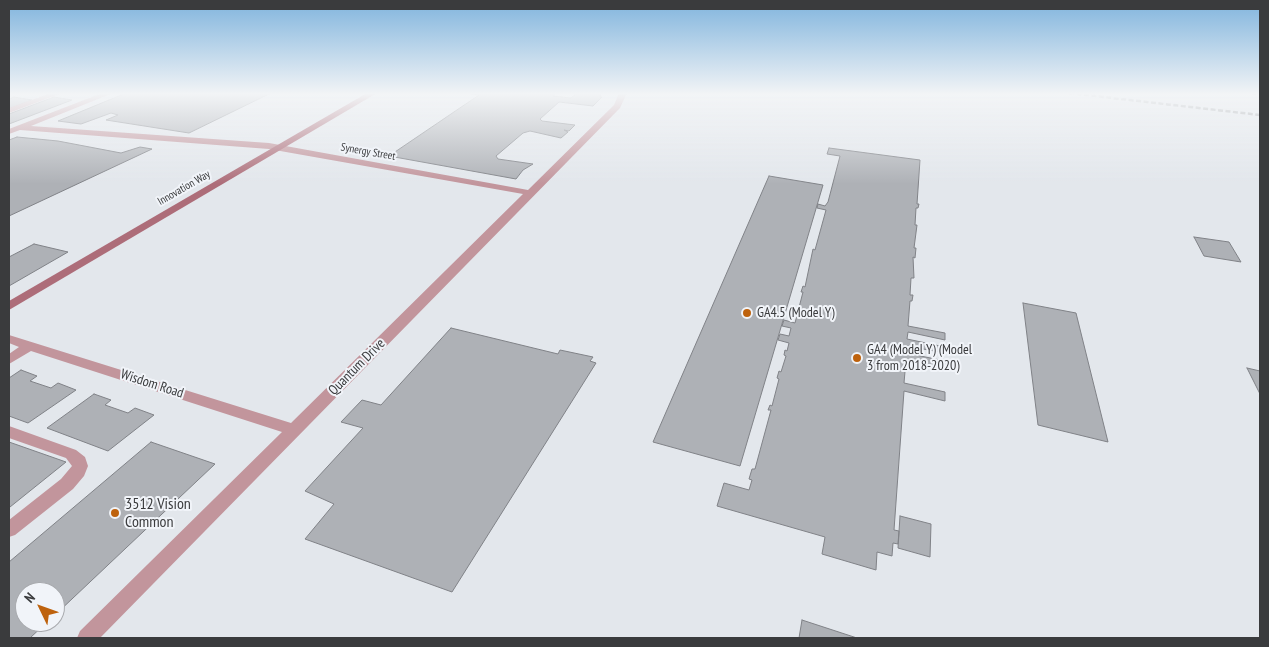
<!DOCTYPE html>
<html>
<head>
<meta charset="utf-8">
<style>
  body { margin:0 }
  #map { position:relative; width:1269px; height:647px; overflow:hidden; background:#e3e7ec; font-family:"PT Sans Narrow",sans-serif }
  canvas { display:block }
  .frame { position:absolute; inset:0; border:10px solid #3a3b3d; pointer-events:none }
  .north { position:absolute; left:15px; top:582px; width:50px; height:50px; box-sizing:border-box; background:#f1f4f9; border:1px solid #a8aaae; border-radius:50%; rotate:312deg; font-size:14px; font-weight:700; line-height:20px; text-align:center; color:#3a3b3d }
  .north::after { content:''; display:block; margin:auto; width:18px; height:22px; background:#be620d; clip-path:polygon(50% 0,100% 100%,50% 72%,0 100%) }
</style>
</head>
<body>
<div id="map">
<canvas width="1269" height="647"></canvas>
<div class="frame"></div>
<div class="north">N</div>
</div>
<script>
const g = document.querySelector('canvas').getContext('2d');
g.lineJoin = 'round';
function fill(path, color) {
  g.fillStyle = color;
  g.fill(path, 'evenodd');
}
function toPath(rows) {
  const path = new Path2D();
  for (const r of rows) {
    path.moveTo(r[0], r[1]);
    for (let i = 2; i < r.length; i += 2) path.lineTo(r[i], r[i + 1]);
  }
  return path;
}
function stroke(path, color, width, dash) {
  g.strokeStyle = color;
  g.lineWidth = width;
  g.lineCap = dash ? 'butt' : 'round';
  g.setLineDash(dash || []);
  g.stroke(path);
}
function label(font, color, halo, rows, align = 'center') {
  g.font = font + ' "PT Sans Narrow",sans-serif';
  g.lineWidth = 4;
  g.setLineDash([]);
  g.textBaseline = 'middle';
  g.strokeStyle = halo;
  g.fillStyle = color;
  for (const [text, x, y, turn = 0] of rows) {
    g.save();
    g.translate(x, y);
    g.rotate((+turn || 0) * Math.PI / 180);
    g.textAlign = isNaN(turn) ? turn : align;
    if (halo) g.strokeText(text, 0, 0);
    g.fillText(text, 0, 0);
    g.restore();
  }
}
const building = toPath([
  [126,93,271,93,189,133,106,120,118,115,111,113,81,124,58,121,126,93],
  [467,93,556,93,553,96,571,98,577,93,601,93,600,97,602,97,593,106,559,102,540,119,542,121,575,125,569,131,564,130,568,132,561,138,530,131,523,133,496,156,498,159,533,164,523,170,516,179,389,156,479,95,467,93],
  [14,97,32,100,9,109,9,99,14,97],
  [54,97,72,100,9,124,9,114,54,97],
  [17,137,58,141,121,153,140,147,152,149,9,216,9,140,17,137],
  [829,148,920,160,917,204,919,204,918,208,916,208,915,225,917,225,914,248,916,248,915,258,913,257,914,278,911,278,910,295,913,295,912,301,910,301,908,326,945,333,945,340,908,332,907,339,945,347,945,353,907,346,906,353,945,361,945,369,906,360,904,383,945,392,945,401,904,391,894,530,899,531,898,544,893,543,892,556,877,552,876,570,822,554,825,537,717,506,724,483,749,490,752,480,749,479,752,469,755,469,771,410,768,410,770,405,772,406,779,379,777,378,779,371,781,372,786,356,784,355,785,350,787,351,789,343,778,340,780,334,789,336,791,328,782,326,784,320,795,323,803,292,801,292,803,286,805,287,813,249,815,250,826,210,817,208,818,204,825,206,828,202,840,156,827,154,829,148],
  [769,176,823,185,740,466,653,442,769,176],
  [1194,237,1229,242,1241,262,1204,256,1194,237],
  [34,244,68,252,9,286,9,257,34,244],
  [1023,303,1076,313,1108,442,1038,425,1023,303],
  [451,328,558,354,560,350,593,357,590,361,596,363,452,592,305,539,334,504,305,491,363,428,341,422,362,400,381,405,451,328],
  [1247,368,1260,371,1260,394,1247,368],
  [21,370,37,376,30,381,51,388,58,383,76,390,28,423,9,416,9,378,21,370],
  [94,394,111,400,105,405,128,413,135,408,154,415,108,451,47,428,94,394],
  [9,442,66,462,10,507,9,507,9,442],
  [151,442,215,464,55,615,55,592,25,592,25,622,47,622,30,638,9,638,9,562,151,442],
  [900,516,931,524,930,557,898,548,900,516],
  [802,620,857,638,799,638,802,620]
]);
fill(building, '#aeb1b6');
stroke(building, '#808287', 1);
fill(toPath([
  [51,93,62,93,9,113,9,108,51,93],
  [102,93,113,93,31,126,269,143,528,190,614,105,619,93,627,93,620,108,100,638,77,638,80,631,282,432,31,351,9,364,9,354,19,347,9,343,9,335,291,423,523,194,269,149,20,130,9,134,9,129,102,93],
  [9,426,76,450,85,457,88,466,84,476,73,489,15,535,9,537,9,520,61,479,72,466,66,458,9,438,9,426]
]), '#c2959c');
fill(toPath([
  [367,93,377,93,9,310,9,301,367,93]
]), '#ad6d79');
stroke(toPath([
  [1069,93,1260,115],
  [1252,93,1260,94]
]), '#919497', 2.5, [5, 2.5]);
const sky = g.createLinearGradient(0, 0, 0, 184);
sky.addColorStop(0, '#80b4dd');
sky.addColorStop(0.51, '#f2f4f6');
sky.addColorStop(1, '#f2f4f600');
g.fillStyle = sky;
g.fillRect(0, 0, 1269, 184);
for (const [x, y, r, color] of [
  [747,313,5,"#be620d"],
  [857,358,5,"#be620d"],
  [115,513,5,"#be620d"]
]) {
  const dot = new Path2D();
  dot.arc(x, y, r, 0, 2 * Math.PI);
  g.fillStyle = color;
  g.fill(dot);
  stroke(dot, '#f1f4f9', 2);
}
label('11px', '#3a3b3d', '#f1f4f9', [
  ["Synergy Street",368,152,10],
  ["Innovation Way",184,188,-30]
]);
label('14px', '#3a3b3d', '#f1f4f9', [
  ["GA4.5 (Model Y)",757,313],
  ["GA4 (Model Y) (Model",867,350],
  ["3 from 2018-2020)",867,366]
], 'left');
label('14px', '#3a3b3d', '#f1f4f9', [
  ["Quantum Drive",357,367,-45],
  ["Wisdom Road",152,384,18]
]);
label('16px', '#3a3b3d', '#f1f4f9', [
  ["3512 Vision",125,504],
  ["Common",125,522]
], 'left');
</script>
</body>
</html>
